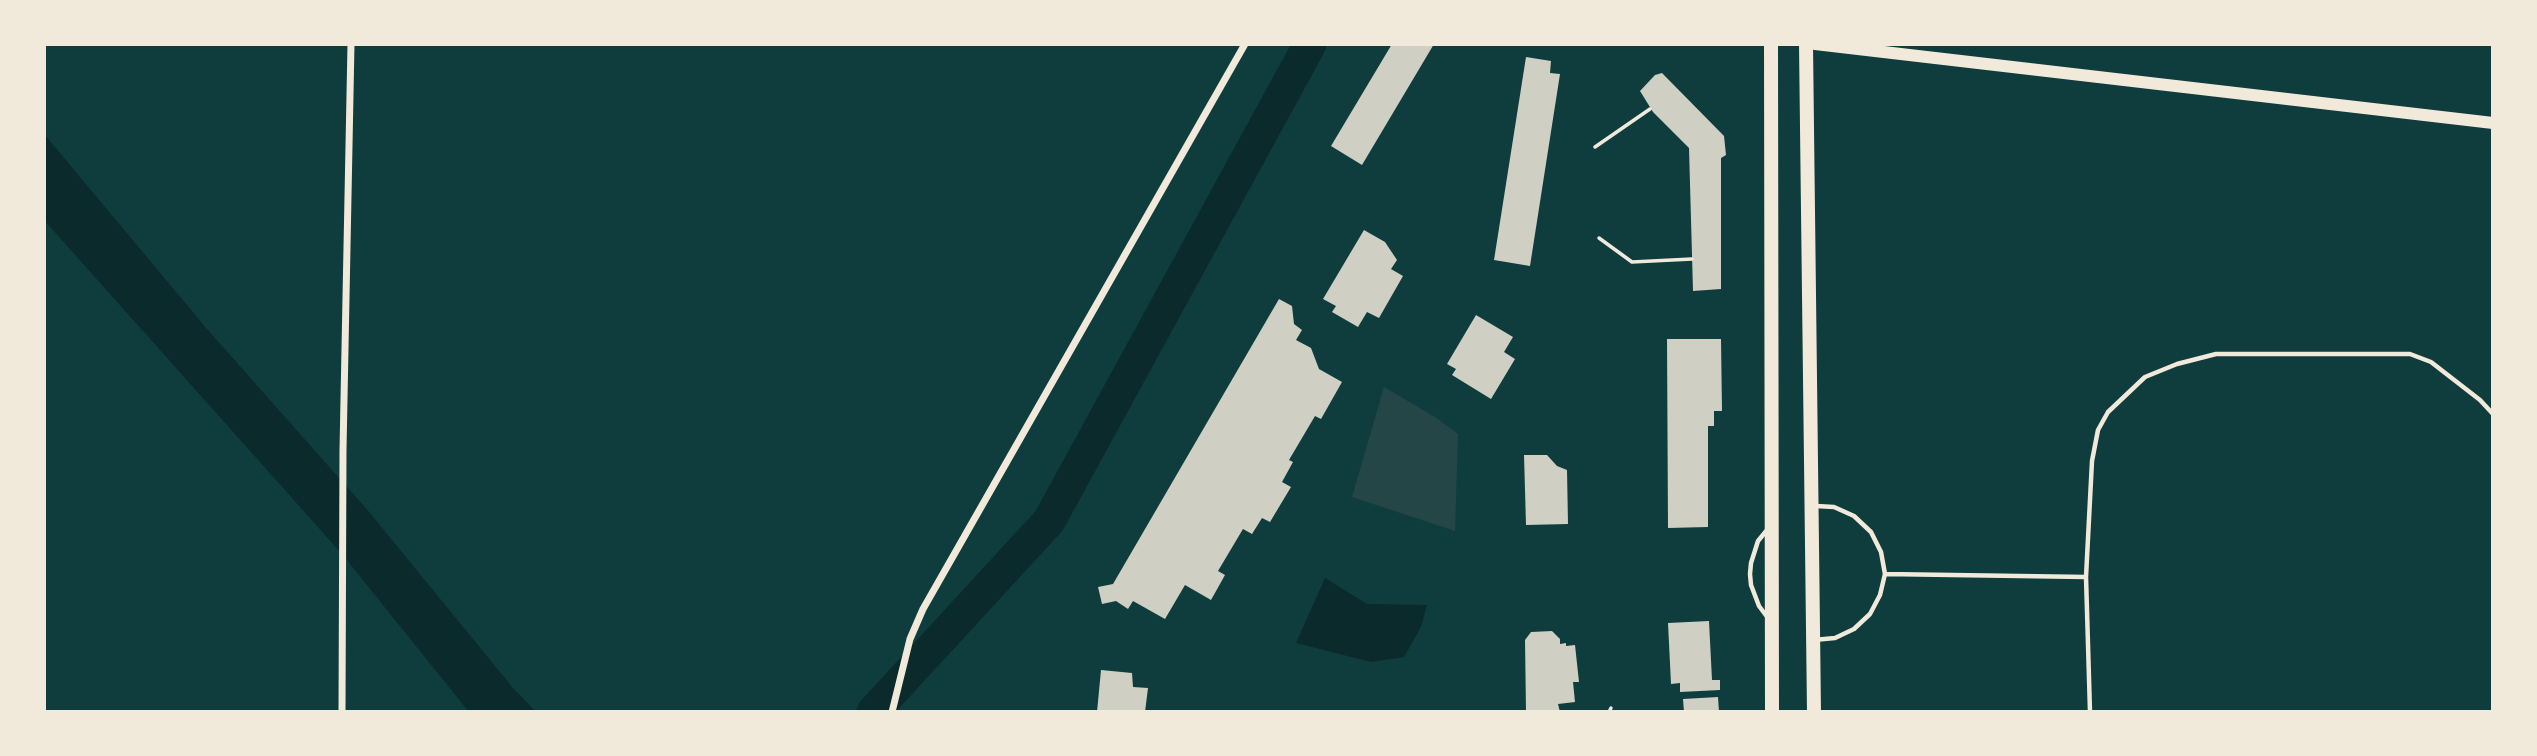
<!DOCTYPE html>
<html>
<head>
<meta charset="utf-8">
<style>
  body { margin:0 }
  #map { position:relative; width:2537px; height:756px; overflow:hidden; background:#0f3d3e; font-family:"IBM Plex Sans",sans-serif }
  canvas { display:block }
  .frame { position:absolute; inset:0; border:46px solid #f1e9da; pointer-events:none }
</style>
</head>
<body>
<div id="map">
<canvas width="2537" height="756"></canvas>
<div class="frame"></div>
</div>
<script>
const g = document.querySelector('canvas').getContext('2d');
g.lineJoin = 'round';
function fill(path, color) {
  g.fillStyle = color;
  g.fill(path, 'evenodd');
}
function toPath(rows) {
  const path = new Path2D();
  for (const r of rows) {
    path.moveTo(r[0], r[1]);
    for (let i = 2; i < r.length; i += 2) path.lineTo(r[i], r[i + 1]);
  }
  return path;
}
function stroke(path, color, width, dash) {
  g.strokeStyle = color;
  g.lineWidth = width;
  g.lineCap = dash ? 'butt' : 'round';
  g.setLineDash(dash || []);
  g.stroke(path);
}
fill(toPath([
  [1384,387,1435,417,1458,434,1455,531,1352,497]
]), '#244646');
fill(toPath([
  [44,134,207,329,370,513,513,688,536,712,469,712,342,554,44,220],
  [1325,578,1367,604,1427,605,1421,627,1404,657,1371,662,1296,643]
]), '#0a2a2b');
stroke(toPath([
  [873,712,1049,521,1310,44]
]), '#0a2a2b', 33);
fill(toPath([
  [1392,44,1434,44,1362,165,1331,146],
  [1526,57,1551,61,1550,73,1560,74,1530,266,1494,260],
  [1662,73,1724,136,1726,155,1721,158,1721,289,1693,291,1689,148,1653,112,1640,91,1655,75],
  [1364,230,1385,242,1397,260,1391,269,1403,276,1379,318,1367,312,1358,327,1332,312,1336,306,1323,299],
  [1279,299,1292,306,1294,324,1302,330,1296,340,1311,348,1319,369,1342,382,1321,419,1315,416,1289,460,1293,462,1282,482,1291,487,1270,522,1262,518,1252,534,1243,529,1218,571,1225,575,1211,600,1185,585,1165,619,1133,601,1128,609,1116,601,1102,604,1098,587,1113,584],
  [1476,315,1513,337,1504,352,1515,359,1491,399,1452,375,1456,369,1447,364],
  [1667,339,1721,339,1722,411,1714,411,1714,426,1708,426,1708,527,1668,528],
  [1524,455,1547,455,1557,466,1567,470,1568,524,1526,525],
  [1709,621,1712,680,1720,680,1720,690,1680,692,1680,683,1671,684,1668,623],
  [1552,631,1560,639,1560,644,1566,643,1566,646,1575,645,1579,682,1573,682,1575,702,1558,704,1560,712,1526,712,1525,640,1531,632],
  [1101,670,1132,673,1133,687,1148,688,1145,712,1097,712],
  [1718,697,1719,712,1684,712,1683,699]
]), '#cfcfc3');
stroke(toPath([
  [1595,147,1650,109],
  [1599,238,1632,262,1692,259],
  [1609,712,1611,708]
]), '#f1e9da', 3.5);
stroke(toPath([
  [1767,530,1758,541,1751,563,1750,574,1751,585,1759,606,1768,618],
  [1885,574,2086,577],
  [1814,640,1835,638,1854,629,1870,614,1880,595,1885,574,1881,552,1871,532,1854,516,1834,507,1816,506],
  [2090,712,2086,577,2092,461,2098,430,2108,412,2145,377,2177,364,2216,354,2410,354,2431,362,2480,400,2493,414]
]), '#f1e9da', 4.5);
stroke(toPath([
  [342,712,343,450,351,44],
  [892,712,910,639,923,609,1245,44]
]), '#f1e9da', 7);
stroke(toPath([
  [1815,44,2493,123]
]), '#f1e9da', 12);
stroke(toPath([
  [1771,44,1772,712],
  [1806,44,1814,712]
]), '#f1e9da', 14);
</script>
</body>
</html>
